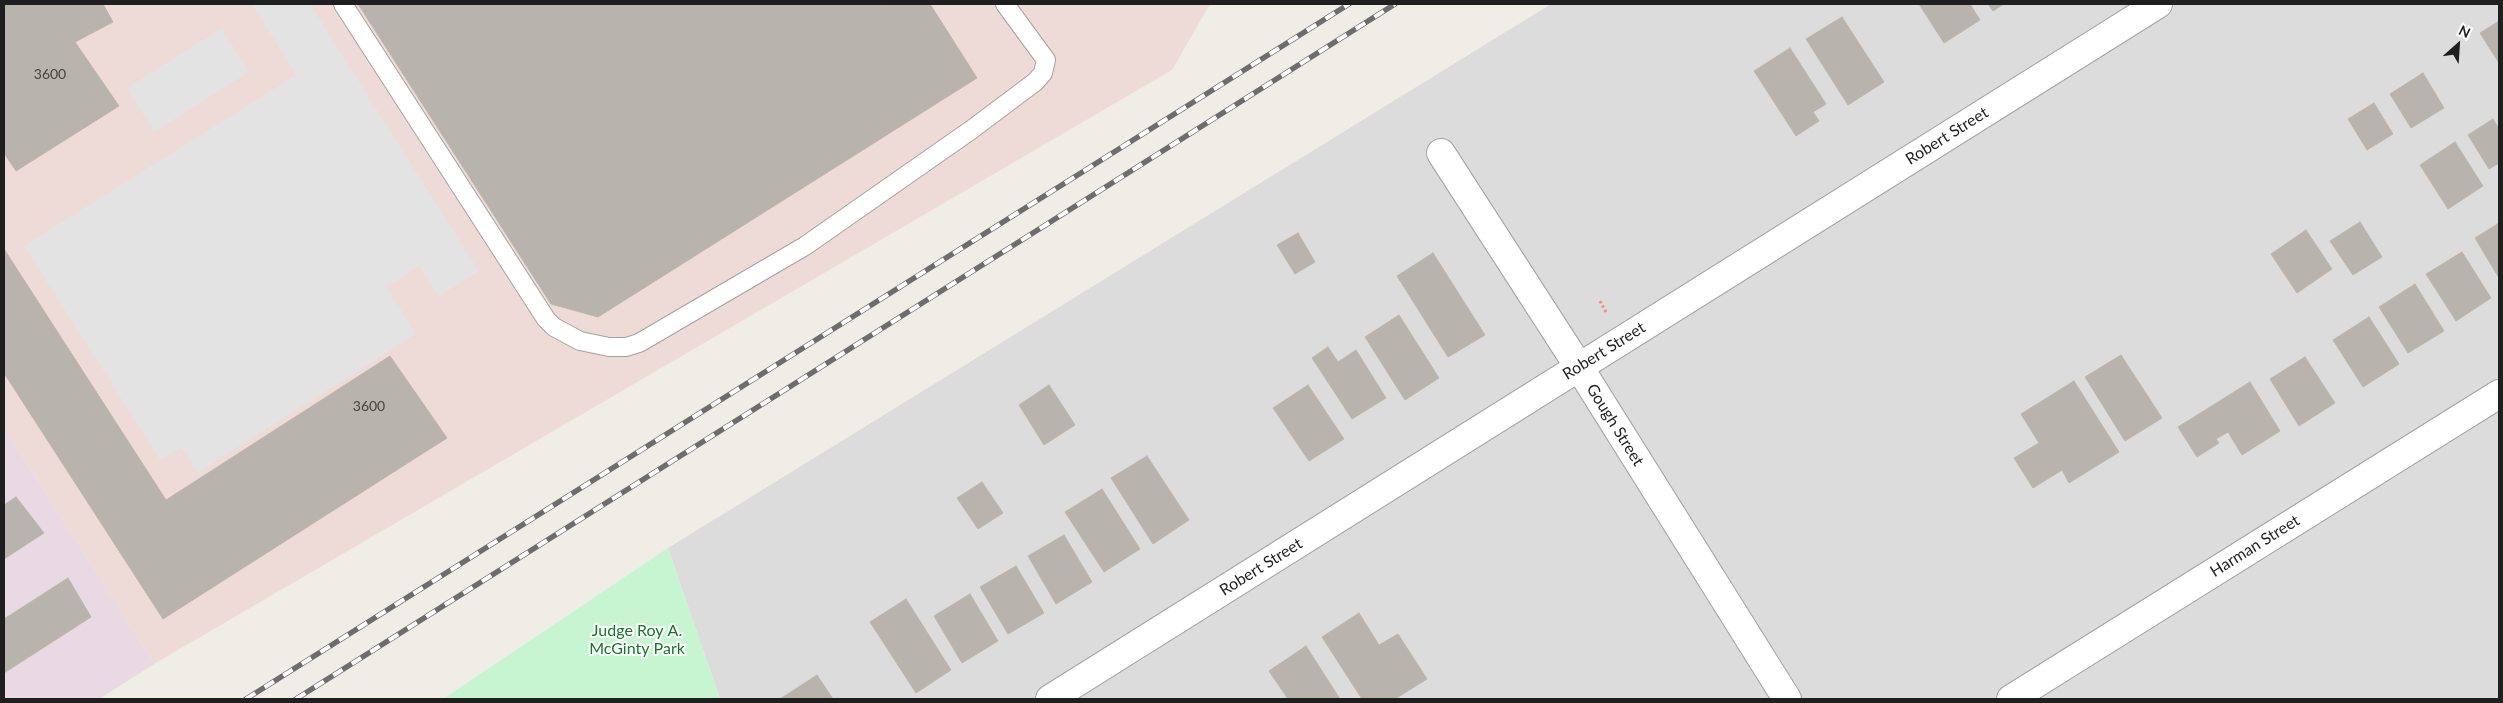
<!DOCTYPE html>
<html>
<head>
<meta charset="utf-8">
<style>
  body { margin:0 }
  #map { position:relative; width:2503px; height:703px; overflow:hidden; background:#efede6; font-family:Lato,sans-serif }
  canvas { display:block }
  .frame { position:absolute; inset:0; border:5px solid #1f1f1f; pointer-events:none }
  .north { position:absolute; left:2433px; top:20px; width:50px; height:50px; -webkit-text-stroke:4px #fff; paint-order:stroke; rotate:26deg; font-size:14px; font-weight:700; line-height:20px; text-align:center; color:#1f1f1f }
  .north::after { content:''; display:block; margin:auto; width:18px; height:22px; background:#1f1f1f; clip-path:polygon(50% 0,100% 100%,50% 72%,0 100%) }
</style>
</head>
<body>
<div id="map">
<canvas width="2503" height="703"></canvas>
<div class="frame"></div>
<div class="north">N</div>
</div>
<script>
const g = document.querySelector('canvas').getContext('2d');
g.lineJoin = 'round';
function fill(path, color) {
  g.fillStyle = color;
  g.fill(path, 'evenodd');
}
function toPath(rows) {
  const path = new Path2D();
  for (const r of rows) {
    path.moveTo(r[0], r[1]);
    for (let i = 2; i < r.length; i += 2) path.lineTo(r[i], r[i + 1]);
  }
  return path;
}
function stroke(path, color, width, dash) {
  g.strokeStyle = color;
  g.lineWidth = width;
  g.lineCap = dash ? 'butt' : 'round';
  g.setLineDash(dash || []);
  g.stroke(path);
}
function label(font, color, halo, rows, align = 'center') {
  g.font = font + ' Lato,sans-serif';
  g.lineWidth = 4;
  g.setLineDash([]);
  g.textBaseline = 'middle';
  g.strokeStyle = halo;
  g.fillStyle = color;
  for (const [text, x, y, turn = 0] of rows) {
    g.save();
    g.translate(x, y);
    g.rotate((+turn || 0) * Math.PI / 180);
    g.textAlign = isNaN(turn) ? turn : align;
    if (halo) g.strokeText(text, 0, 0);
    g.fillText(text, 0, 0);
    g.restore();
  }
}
fill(toPath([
  [1551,4,2499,4,2499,699,720,699,668,548]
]), '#dddcdc');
fill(toPath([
  [4,4,1210,4,1172,70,154,664,4,428]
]), '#eedbd7');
fill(toPath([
  [4,428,154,664,99,699,4,699]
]), '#e8d9e3');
fill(toPath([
  [668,548,720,699,443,699]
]), '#c8f5d1');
fill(toPath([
  [252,4,310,4,479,271,438,297,419,266,387,287,416,334,197,473,181,447,160,460,24,246,296,75],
  [222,28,249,72,154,132,127,88]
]), '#e3e3e3');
const building = toPath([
  [4,4,103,4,113,22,75,42,119,106,16,171,4,153,4,4],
  [358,4,881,4,882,6,886,4,930,4,977,78,598,317,551,304,358,4],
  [1919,4,1970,4,1980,20,1944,43,1919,4],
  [1988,4,2004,4,1993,11,1988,4],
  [1842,17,1884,82,1848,105,1806,39,1842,17],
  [2499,21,2499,63,2480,33,2499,21],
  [1790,48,1826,104,1813,112,1819,121,1796,136,1754,71,1790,48],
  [2423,73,2444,108,2411,128,2390,94,2423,73],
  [2374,103,2393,134,2367,150,2348,119,2374,103],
  [2493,119,2499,129,2499,163,2489,169,2468,135,2493,119],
  [2455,142,2483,186,2448,209,2420,165,2455,142],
  [2360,222,2382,257,2353,275,2330,241,2360,222],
  [2499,223,2499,278,2475,238,2499,223],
  [2306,230,2332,269,2297,293,2271,254,2306,230],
  [1298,233,1315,262,1295,274,1277,245,1298,233],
  [4,249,166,500,390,356,447,438,163,619,4,373,4,249],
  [2462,252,2491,298,2456,321,2426,274,2462,252],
  [1433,253,1485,335,1448,357,1397,276,1433,253],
  [2415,284,2444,331,2408,353,2379,307,2415,284],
  [1399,315,1439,378,1405,400,1365,337,1399,315],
  [2369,317,2399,364,2363,387,2333,340,2369,317],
  [1328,347,1338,362,1356,350,1386,398,1352,419,1312,358,1328,347],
  [2121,355,2162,418,2125,441,2085,377,2121,355],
  [2305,357,2335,403,2299,426,2270,379,2305,357],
  [2074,381,2119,452,2069,483,2062,470,2033,488,2014,458,2039,443,2021,414,2074,381],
  [2250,382,2280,431,2242,455,2228,432,2216,439,2219,443,2197,457,2178,427,2250,382],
  [1049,385,1075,425,1044,445,1019,405,1049,385],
  [1308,385,1344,439,1309,461,1273,408,1308,385],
  [1147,456,1189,520,1153,544,1111,478,1147,456],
  [982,482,1003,513,978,529,957,498,982,482],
  [1102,489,1140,549,1104,572,1065,512,1102,489],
  [16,497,44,533,4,559,4,505,16,497],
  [1064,535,1092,582,1056,604,1028,556,1064,535],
  [1016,566,1044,613,1008,634,980,587,1016,566],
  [68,578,91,617,4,673,4,619,68,578],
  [970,594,998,641,962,663,934,616,970,594],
  [906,599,951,670,916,693,870,622,906,599],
  [1359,613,1379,645,1398,634,1427,679,1395,699,1362,699,1322,637,1359,613],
  [1306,646,1340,699,1288,699,1269,671,1306,646],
  [817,675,833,699,780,699,817,675]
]);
fill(building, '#b8b3ac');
stroke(building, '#c0b6aa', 1);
const service = toPath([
  [343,4,546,319,554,327,580,341,609,347,626,347,639,343,805,246,971,130,1035,82,1043,73,1046,60,1005,4]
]);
const minor = toPath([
  [1441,153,1579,367,1787,699],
  [1050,699,2158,4],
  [2011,699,2499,394]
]);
stroke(service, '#a3a3a3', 20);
stroke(minor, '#a3a3a3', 30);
stroke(toPath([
  [1600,301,1606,312]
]), '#ee9379', 3, [2.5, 2.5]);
stroke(service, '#fff', 18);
stroke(minor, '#fff', 28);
const rail = toPath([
  [246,699,1349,4],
  [296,699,1395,4]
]);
stroke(rail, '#6d6d6d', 5.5);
stroke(rail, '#fff', 4, [11]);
label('14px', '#454442', null, [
  ["3600",50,74],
  ["3600",369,406]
]);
label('16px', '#1f1f1f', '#fff', [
  ["Robert Street",1947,136,-32],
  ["Robert Street",1604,351,-32],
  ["Gough Street",1615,425,58],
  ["Harman Street",2255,546,-32],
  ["Robert Street",1261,567,-32]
]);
label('16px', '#157529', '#fff', [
  ["Judge Roy A.",637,631],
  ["McGinty Park",637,649]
]);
</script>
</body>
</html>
